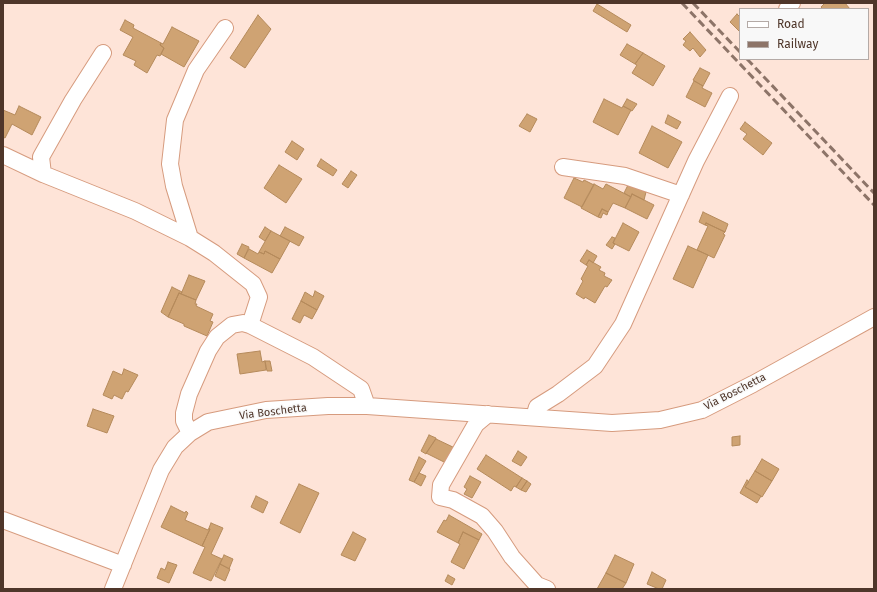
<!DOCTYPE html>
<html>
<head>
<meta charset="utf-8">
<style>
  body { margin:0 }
  #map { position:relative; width:877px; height:592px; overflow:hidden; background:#fee4d8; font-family:"Fira Sans",sans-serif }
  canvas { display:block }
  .frame { position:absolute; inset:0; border:4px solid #4f362a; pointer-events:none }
  .legend { position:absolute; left:739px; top:8px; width:130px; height:52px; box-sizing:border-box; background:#f8f8f8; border:1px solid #b4aaa6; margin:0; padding:5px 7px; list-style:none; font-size:12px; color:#4f362a }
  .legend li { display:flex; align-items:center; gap:8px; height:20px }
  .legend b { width:20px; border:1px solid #b4aaa6 }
</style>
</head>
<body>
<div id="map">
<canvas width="877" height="592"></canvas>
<div class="frame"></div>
<ul class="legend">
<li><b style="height:5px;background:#fff"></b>Road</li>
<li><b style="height:5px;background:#8d7468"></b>Railway</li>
</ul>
</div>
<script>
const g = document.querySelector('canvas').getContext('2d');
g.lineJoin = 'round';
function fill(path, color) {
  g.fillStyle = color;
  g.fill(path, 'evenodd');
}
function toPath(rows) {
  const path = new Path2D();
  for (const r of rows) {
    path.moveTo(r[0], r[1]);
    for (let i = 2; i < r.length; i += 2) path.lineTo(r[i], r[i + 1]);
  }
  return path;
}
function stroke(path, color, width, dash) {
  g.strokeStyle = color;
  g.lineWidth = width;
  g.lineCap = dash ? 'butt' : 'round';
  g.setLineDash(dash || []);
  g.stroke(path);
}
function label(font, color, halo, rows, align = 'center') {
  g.font = font + ' "Fira Sans",sans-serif';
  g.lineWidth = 3;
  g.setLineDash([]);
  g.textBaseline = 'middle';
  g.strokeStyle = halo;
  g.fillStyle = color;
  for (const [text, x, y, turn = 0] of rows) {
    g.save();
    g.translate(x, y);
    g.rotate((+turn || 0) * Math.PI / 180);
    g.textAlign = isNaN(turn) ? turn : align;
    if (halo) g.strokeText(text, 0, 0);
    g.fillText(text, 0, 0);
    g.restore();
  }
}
const building = toPath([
  [825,3,845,3,850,9,823,9,821,7,825,3],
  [597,4,631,25,627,32,593,11,597,4],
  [737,14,740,17,740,32,730,22,737,14],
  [258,15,271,29,245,68,230,58,258,15],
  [125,20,134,25,133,28,161,43,160,45,164,48,160,56,157,55,147,73,134,65,136,61,123,55,133,37,120,30,125,20],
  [172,27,199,41,184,67,161,54,164,48,160,45,161,43,163,44,172,27],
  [690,32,706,50,700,57,693,48,690,51,683,45,686,41,683,39,690,32],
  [627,44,643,53,635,64,620,55,627,44],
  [643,53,665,66,653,86,632,73,637,65,635,64,643,53],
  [700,68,710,73,703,86,693,80,700,68],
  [694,81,703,86,702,88,712,93,705,107,686,97,694,81],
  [604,99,622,108,623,106,631,110,618,135,593,122,604,99],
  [627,99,637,104,632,111,623,106,627,99],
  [19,106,41,117,32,135,12,124,5,138,3,137,3,110,15,115,19,106],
  [527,114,537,119,530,132,519,126,527,114],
  [668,115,681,122,677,129,665,123,668,115],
  [745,122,772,143,763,155,743,139,747,134,740,129,745,122],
  [652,126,682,142,668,168,639,153,652,126],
  [292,141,304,149,297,160,285,152,292,141],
  [321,159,337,170,333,176,317,166,321,159],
  [279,165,302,179,286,203,264,188,279,165],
  [351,171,357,175,348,188,342,184,351,171],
  [574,178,583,182,584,180,594,185,582,207,564,198,574,178],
  [629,183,646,192,644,200,632,194,631,197,624,193,629,183],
  [594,184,603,189,606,184,631,197,625,208,613,203,608,212,602,209,598,217,581,208,594,184],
  [632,194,654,205,647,219,625,208,632,194],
  [602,209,608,212,607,215,603,213,601,218,598,217,602,209],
  [703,212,728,224,725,232,706,223,705,225,699,222,703,212],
  [623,223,639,232,629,251,613,243,623,223],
  [706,223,725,232,723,234,725,235,714,258,697,250,708,226,705,225,706,223],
  [265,227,271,231,265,241,259,237,265,227],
  [285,227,304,237,299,246,280,236,285,227],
  [271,231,290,241,280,259,265,251,264,254,259,252,271,231],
  [612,237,615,238,613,243,615,244,612,249,606,245,612,237],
  [242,244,249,247,244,258,237,254,242,244],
  [688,246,708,255,693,288,673,279,688,246],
  [249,249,258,254,259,252,264,254,265,251,280,259,272,273,244,258,249,249],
  [587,250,597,256,593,263,589,260,586,265,580,261,587,250],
  [589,260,601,267,599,270,605,273,604,276,612,280,607,287,605,286,595,303,585,297,584,299,576,294,583,281,581,279,588,266,586,265,589,260],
  [189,275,205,281,196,300,181,294,189,275],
  [172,287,182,292,181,294,179,293,168,317,161,312,172,287],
  [315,291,324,296,317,310,301,301,305,292,313,297,315,291],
  [179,293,196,300,195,304,197,304,196,306,213,314,210,321,213,322,207,336,184,326,184,324,168,317,179,293],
  [301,301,317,310,312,319,304,315,300,323,292,319,301,301],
  [260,351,262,362,265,361,266,370,240,374,237,354,260,351],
  [265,361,270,361,272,371,267,371,265,361],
  [124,369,138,375,128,392,126,391,122,399,114,395,112,399,103,395,113,371,122,375,124,369],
  [93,409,114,416,107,433,87,426,93,409],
  [429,435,436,438,426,454,421,451,429,435],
  [740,436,740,445,732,446,732,437,740,436],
  [436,439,457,449,448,464,426,453,436,439],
  [518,451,527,457,521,466,512,461,518,451],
  [486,455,522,478,516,487,514,486,511,491,477,469,486,455],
  [419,457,426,461,414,482,409,480,419,457],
  [762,459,779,469,772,481,755,471,762,459],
  [755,471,772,481,762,497,745,487,755,471],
  [419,473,426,476,421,486,414,482,419,473],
  [470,476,481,482,472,498,464,494,467,489,464,487,470,476],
  [522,478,527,481,521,490,516,487,522,478],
  [747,480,749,482,745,487,761,496,757,503,740,493,747,480],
  [527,481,531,484,526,492,521,490,527,481],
  [299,484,319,493,300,533,280,523,299,484],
  [256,496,268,502,263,513,251,507,256,496],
  [171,506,185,513,186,511,188,513,185,520,208,530,209,528,210,529,202,546,161,527,171,506],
  [449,515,482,534,479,540,463,532,458,543,437,532,444,520,446,521,449,515],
  [211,523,223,528,211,554,222,559,211,581,193,573,205,547,202,546,210,529,209,528,211,523],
  [353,532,366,539,355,561,341,555,353,532],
  [463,532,479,540,464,569,451,562,460,544,458,543,463,532],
  [224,555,233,559,229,569,220,564,224,555],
  [615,555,634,564,626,583,606,573,615,555],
  [168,562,177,565,169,583,157,578,161,568,165,570,168,562],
  [220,564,230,569,225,581,215,576,220,564],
  [652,572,666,580,662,589,659,589,647,584,652,572],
  [606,573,626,583,622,589,597,589,606,573],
  [448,575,455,579,452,585,445,581,448,575]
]);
fill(building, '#cfa373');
stroke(building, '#b58a5b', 1);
const minor = toPath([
  [787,9,792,3],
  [225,28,196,70,175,120,170,164,174,186,190,238,214,253,253,284,259,297,250,325],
  [103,53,73,100,41,157,43,174,135,211,190,238],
  [3,155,43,174],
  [563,167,625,176,681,195],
  [488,414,476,424,441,485,440,497,453,500,482,516,495,531,512,557,537,585,547,589],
  [534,417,537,407,558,394,595,366,623,324,696,161,730,96],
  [190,433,184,421,184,413,189,394,208,351,217,337,232,325,243,323,250,325,313,357,361,389,367,406],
  [3,520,123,565],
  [113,589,161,470,175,447,190,433,208,422,266,410,328,406,367,406,612,423,660,420,702,410,753,384,874,317]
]);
stroke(minor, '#d69b7e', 18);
stroke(minor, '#fff', 16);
stroke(toPath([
  [682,3,874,205],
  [693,3,740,52],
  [747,59,874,193]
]), '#8d7468', 3, [8, 4]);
label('11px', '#4f362a', '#f8f8f8', [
  ["Via Boschetta",735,392,-27],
  ["Via Boschetta",273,412,-7]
]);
</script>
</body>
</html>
